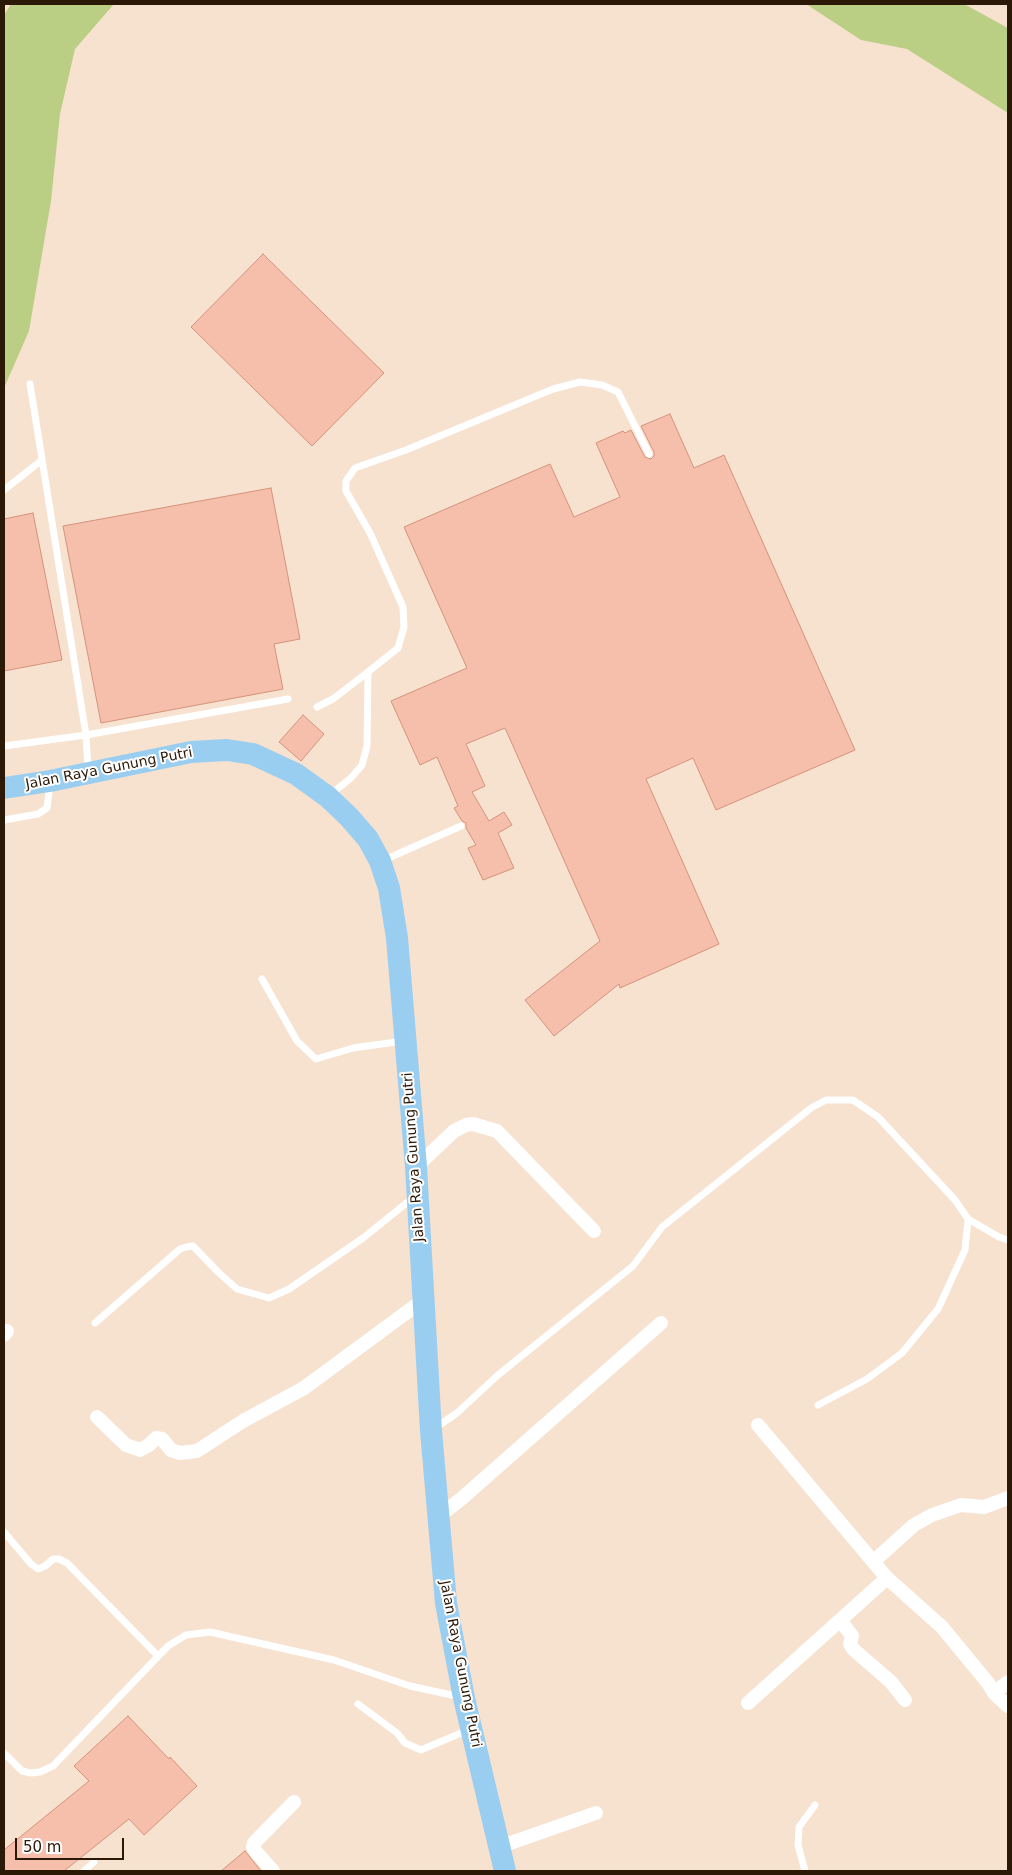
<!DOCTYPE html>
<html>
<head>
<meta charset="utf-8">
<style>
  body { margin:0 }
  #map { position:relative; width:1012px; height:1875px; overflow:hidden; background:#f7e1cf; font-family:"DejaVu Sans",sans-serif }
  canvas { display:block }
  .frame { position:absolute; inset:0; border:5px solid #2b1806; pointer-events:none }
  .scale { position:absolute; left:15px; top:1838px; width:109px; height:22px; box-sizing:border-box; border:2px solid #2b1806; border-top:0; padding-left:6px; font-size:15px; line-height:18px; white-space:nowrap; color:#2b1806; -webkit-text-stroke:4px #fff; paint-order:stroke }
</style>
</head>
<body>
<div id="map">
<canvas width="1012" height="1875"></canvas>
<div class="frame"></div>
<div class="scale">50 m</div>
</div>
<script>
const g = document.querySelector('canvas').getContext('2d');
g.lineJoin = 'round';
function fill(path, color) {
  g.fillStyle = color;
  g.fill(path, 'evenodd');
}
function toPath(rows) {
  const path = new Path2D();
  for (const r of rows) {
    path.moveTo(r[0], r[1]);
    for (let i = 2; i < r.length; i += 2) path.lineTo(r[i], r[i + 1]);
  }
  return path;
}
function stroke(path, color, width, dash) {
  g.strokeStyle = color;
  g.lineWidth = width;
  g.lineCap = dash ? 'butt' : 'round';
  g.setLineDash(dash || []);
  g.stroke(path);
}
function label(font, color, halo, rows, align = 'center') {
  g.font = font + ' "DejaVu Sans",sans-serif';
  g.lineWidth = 4;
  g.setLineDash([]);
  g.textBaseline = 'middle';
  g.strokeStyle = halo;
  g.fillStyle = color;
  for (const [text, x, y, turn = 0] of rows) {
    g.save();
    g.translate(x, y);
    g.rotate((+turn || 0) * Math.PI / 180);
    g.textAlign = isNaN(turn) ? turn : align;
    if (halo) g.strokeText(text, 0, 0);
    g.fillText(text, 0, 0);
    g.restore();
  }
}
fill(toPath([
  [11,4,114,4,75,49,60,114,51,201,29,331,4,388,4,15],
  [806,4,964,4,1008,28,1008,113,907,49,861,40]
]), '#bbcf84');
const building = toPath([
  [263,254,384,373,312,446,191,327,263,254],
  [670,414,694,468,724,455,855,750,716,810,693,758,646,779,719,944,620,988,619,984,554,1036,525,1000,600,941,505,728,466,744,485,786,472,792,489,821,504,812,512,825,498,833,514,868,483,880,468,848,476,845,466,828,466,823,462,821,454,808,458,806,437,757,420,765,391,701,467,668,404,527,550,464,574,517,620,497,596,443,623,431,625,433,631,430,645,457,651,459,654,456,654,452,641,426,670,414],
  [271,488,300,639,274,644,283,689,101,723,63,526,271,488],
  [33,513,62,660,4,671,4,519,33,513],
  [303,715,324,734,301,761,279,742,303,715],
  [128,1716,169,1759,170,1757,197,1786,144,1835,129,1819,64,1871,4,1871,4,1850,89,1781,74,1766,128,1716],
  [245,1851,261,1871,221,1871,245,1851]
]);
fill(building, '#f6bfab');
stroke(building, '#d4927b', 1);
stroke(toPath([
  [30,384,86,735,88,769],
  [4,490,42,460],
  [317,707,333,699,368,672],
  [4,746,86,735,288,699],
  [331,794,351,778,362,765,367,746,368,672,398,648,404,627,403,607,370,533,346,491,346,481,355,468,406,450,553,389,580,382,602,385,618,392,649,454],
  [4,820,38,814,47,808,50,784],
  [384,860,461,826],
  [262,979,297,1041,316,1059,353,1048,403,1041],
  [95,1323,180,1249,186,1247,193,1246,218,1272,237,1289,269,1298,289,1289,363,1238,414,1197],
  [818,1405,867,1379,902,1353,938,1309,965,1250,968,1219],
  [435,1428,457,1413,498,1375,633,1266,662,1227,811,1108,826,1100,853,1100,878,1117,955,1200,968,1219,999,1237,1008,1240],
  [4,1532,31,1564,38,1569,45,1566,53,1559,59,1559,67,1563,158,1656],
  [358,1704,397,1733,405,1743,421,1750,468,1730],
  [4,1753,22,1771,31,1773,40,1772,53,1766,168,1646,186,1635,210,1632,334,1660,410,1686,461,1697],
  [84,1871,94,1862],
  [805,1871,798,1845,799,1827,815,1805]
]), '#fff', 7);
stroke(toPath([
  [416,1167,454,1131,466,1125,473,1124,497,1131,594,1231],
  [4,1335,7,1331],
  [97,1417,126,1445,140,1450,149,1445,156,1438,162,1439,171,1450,180,1453,197,1451,243,1421,304,1388,422,1301],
  [758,1425,887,1578,942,1627,988,1683,994,1693,1008,1706],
  [438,1517,461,1499,661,1323],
  [874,1561,914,1525,932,1515,961,1505,984,1507,1008,1498],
  [840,1620,852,1636,850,1644,853,1649,891,1682,905,1700],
  [994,1693,1008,1682],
  [748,1703,887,1578],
  [499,1847,596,1813],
  [273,1871,256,1852,253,1847,254,1843,294,1802]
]), '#fff', 14);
stroke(toPath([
  [4,788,50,781,191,752,227,750,253,754,296,774,328,797,349,817,368,839,380,861,389,888,397,938,416,1167,431,1431,446,1603,464,1698,505,1871]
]), '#9acef1', 22);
label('14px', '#2b1806', '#fff', [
  ["Jalan Raya Gunung Putri",109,769,-11],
  ["Jalan Raya Gunung Putri",414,1157,-94],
  ["Jalan Raya Gunung Putri",460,1664,79]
]);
</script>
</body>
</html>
